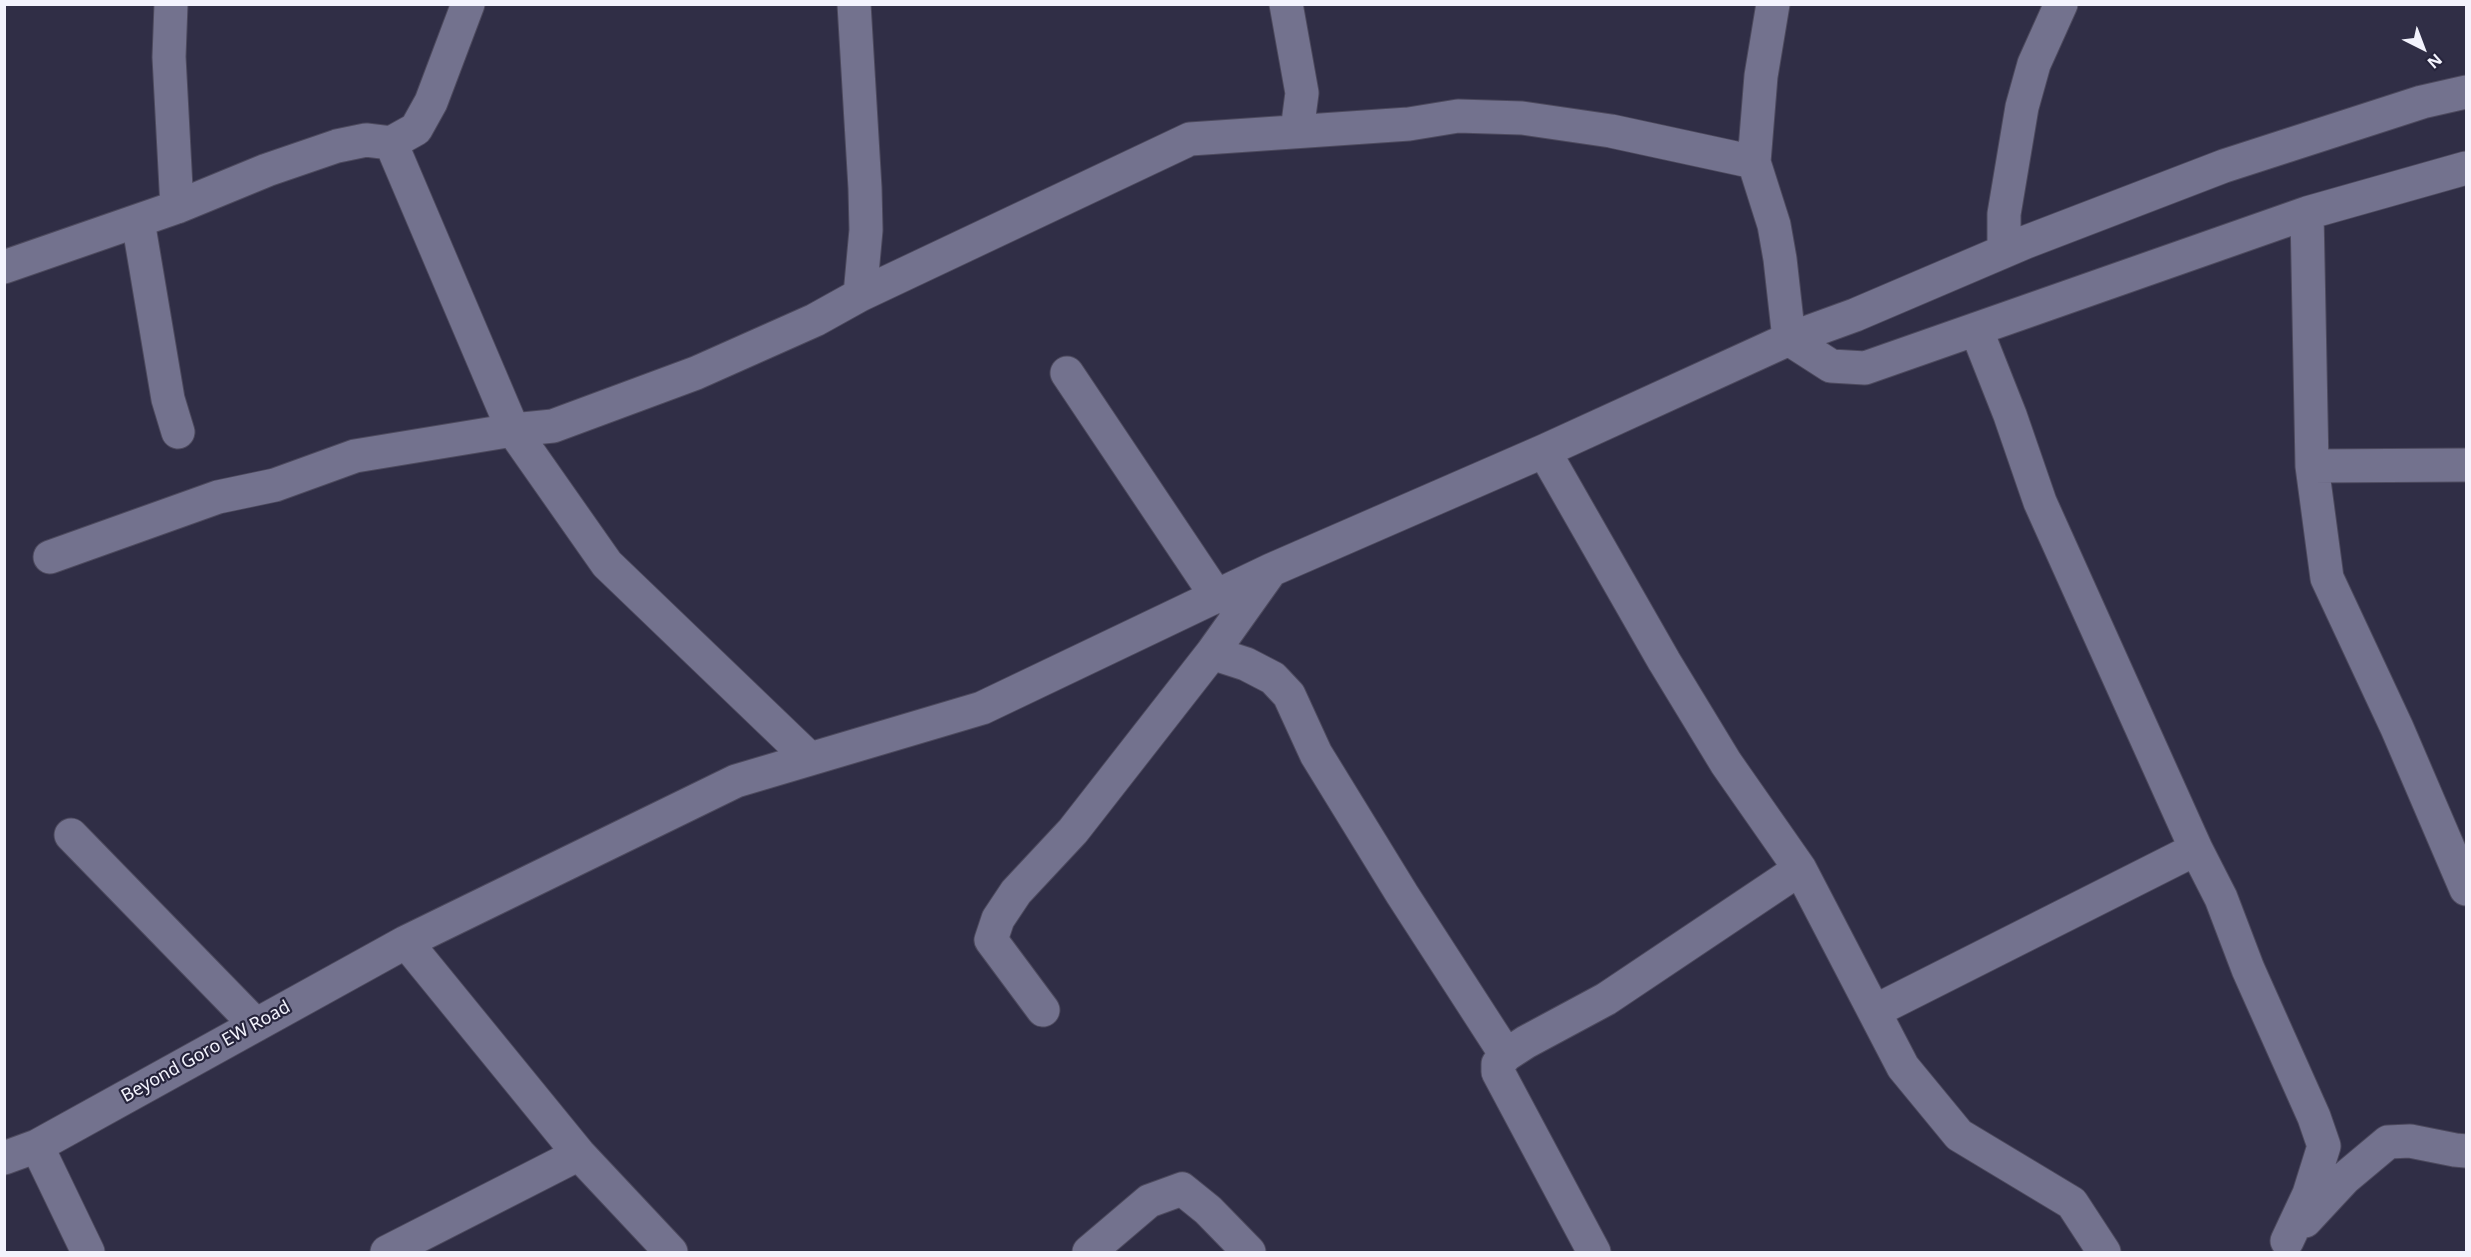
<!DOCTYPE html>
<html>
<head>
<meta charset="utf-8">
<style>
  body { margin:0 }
  #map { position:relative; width:2471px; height:1257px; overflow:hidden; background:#302e46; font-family:"Noto Sans",sans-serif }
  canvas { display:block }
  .frame { position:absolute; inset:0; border:6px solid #f3f3fd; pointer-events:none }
  .north { position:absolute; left:2393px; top:18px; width:60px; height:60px; -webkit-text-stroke:4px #26243c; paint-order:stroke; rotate:138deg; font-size:16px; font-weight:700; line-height:24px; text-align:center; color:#f3f3fd }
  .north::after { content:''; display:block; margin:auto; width:21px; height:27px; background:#f3f3fd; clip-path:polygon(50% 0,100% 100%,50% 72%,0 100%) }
</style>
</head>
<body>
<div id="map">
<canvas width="2471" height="1257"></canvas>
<div class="frame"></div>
<div class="north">N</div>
</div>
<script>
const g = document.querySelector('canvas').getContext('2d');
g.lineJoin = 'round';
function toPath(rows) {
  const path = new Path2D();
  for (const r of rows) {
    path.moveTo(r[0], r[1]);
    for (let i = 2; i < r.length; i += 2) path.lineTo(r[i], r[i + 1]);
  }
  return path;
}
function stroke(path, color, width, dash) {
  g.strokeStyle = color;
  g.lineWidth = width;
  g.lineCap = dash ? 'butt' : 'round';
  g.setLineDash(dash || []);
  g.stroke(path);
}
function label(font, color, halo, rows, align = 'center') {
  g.font = font + ' "Noto Sans",sans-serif';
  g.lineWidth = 4.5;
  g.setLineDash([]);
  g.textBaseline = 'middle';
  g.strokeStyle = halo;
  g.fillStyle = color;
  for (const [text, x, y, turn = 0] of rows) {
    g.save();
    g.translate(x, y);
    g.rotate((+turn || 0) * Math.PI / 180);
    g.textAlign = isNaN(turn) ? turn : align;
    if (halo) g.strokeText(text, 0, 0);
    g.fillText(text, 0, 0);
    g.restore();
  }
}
const minor = toPath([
  [171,4,169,57,177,207],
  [854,4,865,188,866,230,860,295],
  [1286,4,1302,93,1297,131],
  [1773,4,1761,76,1754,162,1774,225,1780,259,1789,339,1831,366,1865,368,2307,213,2466,168],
  [391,143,513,430,607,564,810,759],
  [2307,213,2312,466,2327,578,2397,728,2466,889],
  [138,221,168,399,178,432],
  [2004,251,2004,214,2022,107,2034,64,2061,4],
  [4,267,177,207,267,170,337,146,366,140,391,143,416,129,431,102,468,4],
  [1976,329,2010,415,2040,502,2196,849,2221,898,2248,969,2314,1117,2324,1146,2309,1194,2287,1241],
  [1067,373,1217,597],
  [1544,451,1664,661,1726,763,1800,869,1903,1067,1959,1135,2072,1203,2104,1252],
  [2312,466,2466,465],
  [50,557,218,497,275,485,355,456,513,430,553,426,696,373,815,320,860,295,1190,139,1409,124,1458,116,1522,118,1611,131,1754,162],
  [1212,653,1246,664,1273,678,1289,695,1316,754,1402,894,1506,1055],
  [71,835,256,1025],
  [406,942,579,1154,671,1252],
  [1043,1010,991,940,998,919,1016,892,1073,831,1212,653,1269,573],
  [1875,1011,2196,849],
  [37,1146,88,1252],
  [4,1158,37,1146,406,942,736,781,982,708,1271,570,1544,451,1789,339,1855,315,2026,242,2224,166,2422,102,2466,92],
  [2305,1221,2345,1178,2388,1142,2410,1141,2455,1150,2466,1151],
  [387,1252,579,1154],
  [1089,1252,1149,1201,1182,1189,1208,1210,1249,1252],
  [1594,1252,1498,1072,1498,1064,1506,1055,1526,1042,1606,999,1800,869]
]);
stroke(minor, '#4d4a5e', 35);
stroke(minor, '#73728e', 33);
label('18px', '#f3f3fd', '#26243c', [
  ["Beyond Goro EW Road",206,1052,-29]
]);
</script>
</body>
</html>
